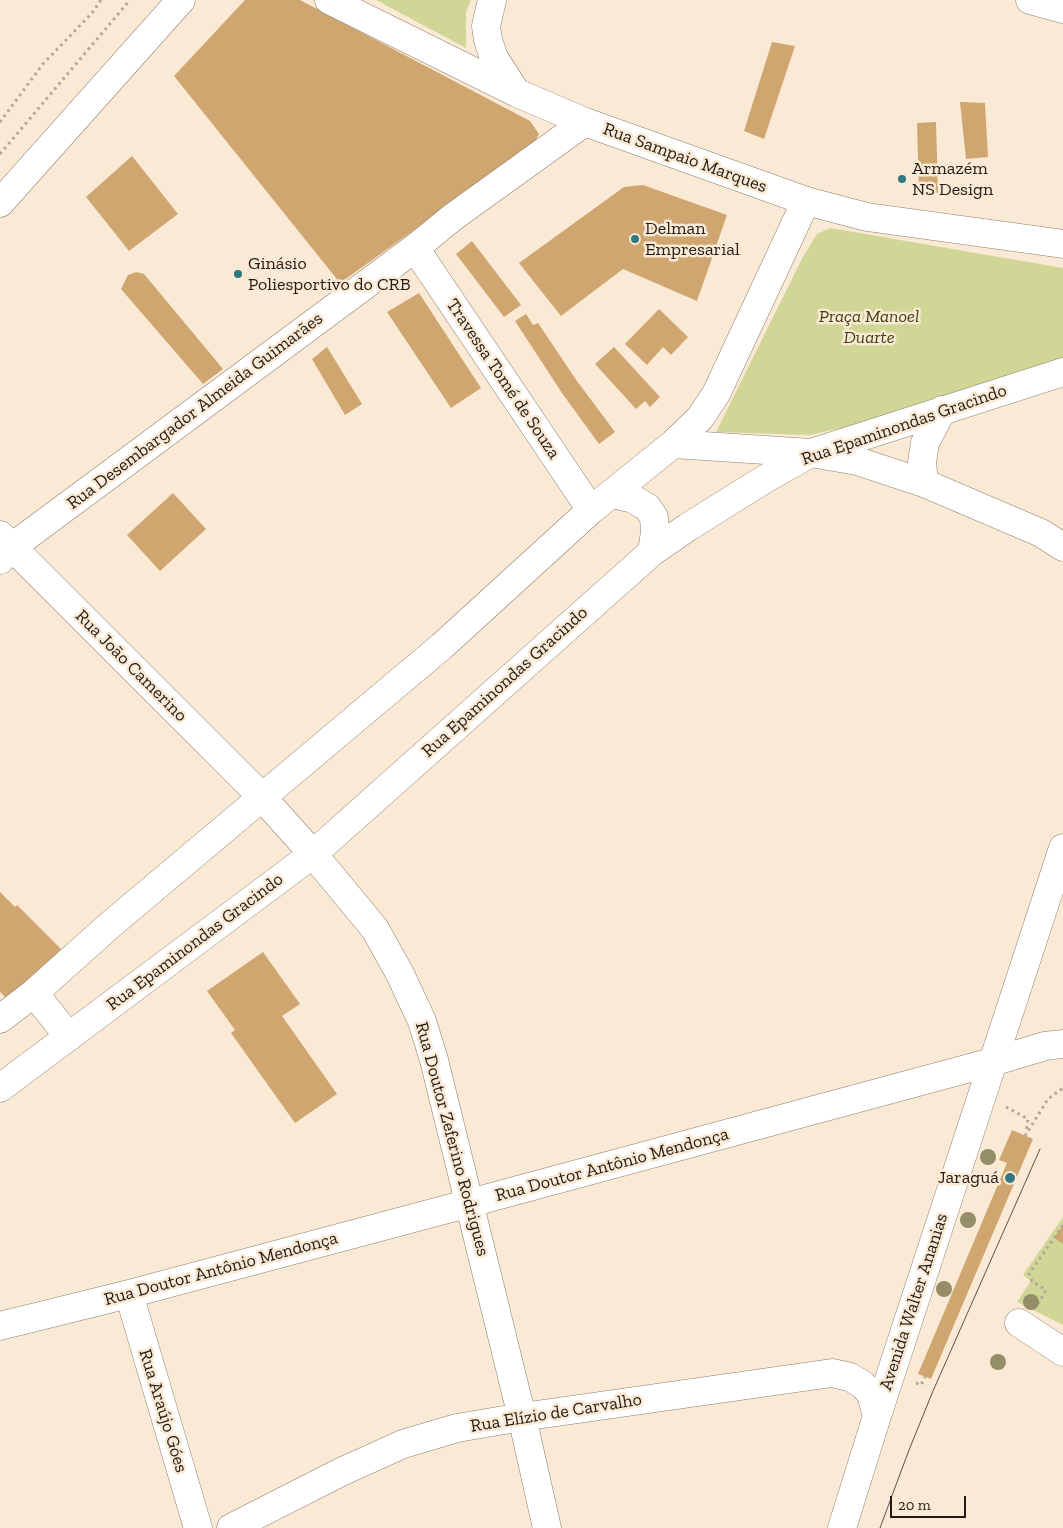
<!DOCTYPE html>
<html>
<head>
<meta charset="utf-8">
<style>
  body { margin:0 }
  #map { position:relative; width:1063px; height:1528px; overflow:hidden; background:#fae9d4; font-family:"Zilla Slab",serif }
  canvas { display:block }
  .scale { position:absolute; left:890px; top:1496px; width:76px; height:22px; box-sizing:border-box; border:2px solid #211b13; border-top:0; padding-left:6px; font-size:15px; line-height:18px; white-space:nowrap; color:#211b13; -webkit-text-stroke:4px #fae9d4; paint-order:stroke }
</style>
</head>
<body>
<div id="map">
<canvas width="1063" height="1528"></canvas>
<div class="scale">20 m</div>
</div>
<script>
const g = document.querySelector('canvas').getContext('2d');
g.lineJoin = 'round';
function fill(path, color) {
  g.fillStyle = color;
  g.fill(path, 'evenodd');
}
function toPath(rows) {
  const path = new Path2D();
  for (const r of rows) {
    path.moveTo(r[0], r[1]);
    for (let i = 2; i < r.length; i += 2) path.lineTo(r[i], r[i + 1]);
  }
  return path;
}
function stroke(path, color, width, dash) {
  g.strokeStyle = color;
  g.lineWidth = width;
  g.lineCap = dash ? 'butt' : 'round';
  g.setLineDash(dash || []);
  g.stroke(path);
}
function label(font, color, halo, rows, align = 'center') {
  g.font = font + ' "Zilla Slab",serif';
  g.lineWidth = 5;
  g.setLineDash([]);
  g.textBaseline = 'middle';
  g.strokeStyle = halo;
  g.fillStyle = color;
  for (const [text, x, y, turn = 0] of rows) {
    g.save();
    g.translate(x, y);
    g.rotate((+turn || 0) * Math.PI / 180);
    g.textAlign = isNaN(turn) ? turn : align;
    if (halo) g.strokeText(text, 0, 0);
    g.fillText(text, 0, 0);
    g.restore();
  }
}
fill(toPath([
  [376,0,471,0,466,12,466,48],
  [830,228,1063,268,1063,364,877,420,810,435,716,432,803,257,817,234],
  [1063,1217,1063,1325,1017,1302,1031,1281,1023,1275]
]), '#d0d696');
fill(toPath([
  [245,0,300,0,530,121,539,134,533,145,340,283,174,76],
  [772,42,795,46,764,139,744,131],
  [960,102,985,103,988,157,966,159],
  [936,122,938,193,919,193,917,123],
  [132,156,178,214,129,251,86,197],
  [643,185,727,215,697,301,623,269,561,316,519,263,624,187],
  [472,241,521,305,504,317,456,254],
  [136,272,144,274,223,369,203,384,121,289,128,275],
  [419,293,481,388,451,408,387,312],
  [659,309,688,337,671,355,663,347,647,365,625,344],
  [526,314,533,325,538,323,577,381,615,432,599,444,562,393,515,321],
  [327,347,362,404,345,415,312,359],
  [614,347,660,397,650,407,645,401,636,409,595,364],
  [173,493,206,529,160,571,127,535],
  [0,892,15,907,17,905,62,950,10,1002,0,992],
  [263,952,300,1004,282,1016,337,1094,295,1123,231,1033,235,1030,207,991],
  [1012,1130,1033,1139,931,1379,918,1374,1007,1163,999,1160],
  [1063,1225,1063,1244,1054,1238]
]), '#cfa670');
const minor = toPath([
  [415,248,591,510],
  [673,444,811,453,857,461,924,483,1041,533,1063,547],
  [924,483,922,462,925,443,942,410],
  [613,494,633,499,647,507,654,517,655,532,652,552],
  [0,535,261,796,313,854,375,929,400,974,422,1021,434,1060,522,1417,547,1528],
  [0,560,12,547,415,248,453,217,585,122],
  [34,993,69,1037],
  [0,1019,34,993,110,925,442,646,591,510,673,444,700,418,716,394,806,201],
  [0,1088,313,854,652,552,688,527,765,479,811,453,1063,372],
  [129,1294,198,1528],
  [1019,1323,1063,1352],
  [0,1326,129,1294,470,1203,992,1062,1045,1046,1063,1044],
  [231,1528,341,1472,403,1444,457,1428,522,1417,832,1373,850,1377,863,1385,871,1394,877,1416],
  [842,1528,877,1416,1063,848]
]);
const major = toPath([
  [329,0,517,93,585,122,806,201,867,217,1063,244],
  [492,0,486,26,488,40,494,58,516,92],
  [1030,0,1063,9],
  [0,203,181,0]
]);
stroke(minor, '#8d7e6b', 29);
stroke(major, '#8d7e6b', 29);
stroke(toPath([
  [0,122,43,64,92,13,101,0],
  [0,154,130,0],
  [1006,1107,1028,1119,1026,1133],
  [1025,1136,1048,1099,1063,1088],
  [1038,1304,1046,1290,1032,1281,1029,1274,1063,1225],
  [916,1383,921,1385,925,1377]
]), '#b3a595', 3, [2.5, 4]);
stroke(minor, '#fff', 28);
stroke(major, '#fff', 28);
stroke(toPath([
  [880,1528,909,1450,933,1391,1040,1149]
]), '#5b5247', 1);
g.fillStyle = '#938d68';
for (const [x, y] of [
  [988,1157],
  [968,1220],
  [944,1289],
  [1031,1302],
  [998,1362]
]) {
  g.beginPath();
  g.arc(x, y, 8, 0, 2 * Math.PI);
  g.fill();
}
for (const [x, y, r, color] of [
  [902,179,5,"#307882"],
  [635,239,5,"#307882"],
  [238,274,5,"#307882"],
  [1010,1178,6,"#307882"]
]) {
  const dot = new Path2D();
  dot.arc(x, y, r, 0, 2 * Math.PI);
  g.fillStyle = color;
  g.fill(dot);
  stroke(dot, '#fae9d4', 2);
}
label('18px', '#211b13', '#fae9d4', [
  ["Rua Sampaio Marques",685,158,20],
  ["Travessa Tomé de Souza",503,379,56],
  ["Rua Desembargador Almeida Guimarães",195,411,-37],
  ["Rua Epaminondas Gracindo",904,425,-19],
  ["Rua João Camerino",131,666,45],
  ["Rua Epaminondas Gracindo",505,682,-42],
  ["Rua Epaminondas Gracindo",195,942,-37],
  ["Rua Doutor Zeferino Rodrigues",452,1139,75],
  ["Rua Doutor Antônio Mendonça",612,1165,-15],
  ["Rua Doutor Antônio Mendonça",221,1269,-15],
  ["Avenida Walter Ananias",914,1302,-72],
  ["Rua Araújo Góes",163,1411,73],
  ["Rua Elízio de Carvalho",556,1413,-9]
]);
label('18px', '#211b13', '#fae9d4', [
  ["Armazém",912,169],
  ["NS Design",912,190],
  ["Delman",645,229],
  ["Empresarial",645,250],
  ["Ginásio",248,264],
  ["Poliesportivo do CRB",248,285],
  ["Jaraguá",999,1178,"right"]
], 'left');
label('italic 18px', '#3e410f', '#fae9d4', [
  ["Praça Manoel",869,317],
  ["Duarte",869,338]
]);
</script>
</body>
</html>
